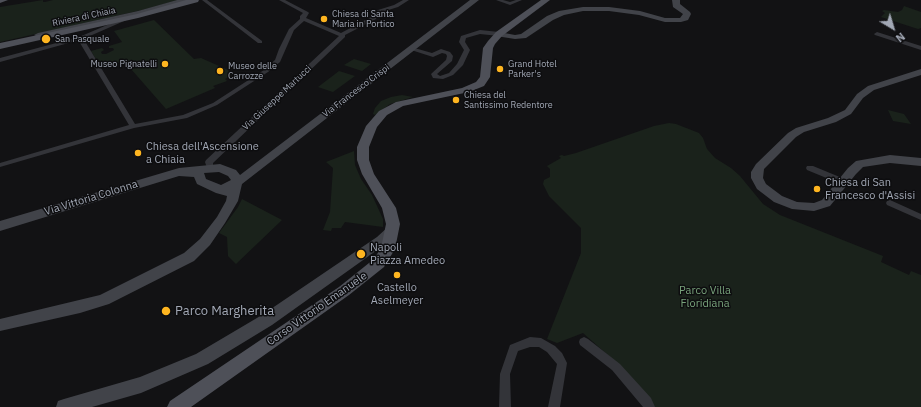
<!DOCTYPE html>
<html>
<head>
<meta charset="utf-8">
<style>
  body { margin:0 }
  #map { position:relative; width:921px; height:407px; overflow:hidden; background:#121214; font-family:"IBM Plex Sans",sans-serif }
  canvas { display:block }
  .north { position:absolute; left:873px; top:8px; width:40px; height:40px; -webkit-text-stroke:3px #0d0d0f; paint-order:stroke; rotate:142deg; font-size:11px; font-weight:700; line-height:16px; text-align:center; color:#a2a8b5 }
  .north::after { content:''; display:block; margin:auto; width:14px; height:18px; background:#a2a8b5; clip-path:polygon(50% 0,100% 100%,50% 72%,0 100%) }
</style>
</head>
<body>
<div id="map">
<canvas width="921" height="407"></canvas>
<div class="north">N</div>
</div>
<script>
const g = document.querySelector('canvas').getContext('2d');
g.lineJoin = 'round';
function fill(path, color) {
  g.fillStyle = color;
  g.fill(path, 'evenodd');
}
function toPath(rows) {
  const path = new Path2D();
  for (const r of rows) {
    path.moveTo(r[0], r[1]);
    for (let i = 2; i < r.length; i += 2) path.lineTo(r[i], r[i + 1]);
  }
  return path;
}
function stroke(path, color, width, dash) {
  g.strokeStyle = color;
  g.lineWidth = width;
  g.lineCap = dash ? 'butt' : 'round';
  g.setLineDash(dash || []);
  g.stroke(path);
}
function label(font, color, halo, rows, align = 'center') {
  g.font = font + ' "IBM Plex Sans",sans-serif';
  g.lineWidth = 3;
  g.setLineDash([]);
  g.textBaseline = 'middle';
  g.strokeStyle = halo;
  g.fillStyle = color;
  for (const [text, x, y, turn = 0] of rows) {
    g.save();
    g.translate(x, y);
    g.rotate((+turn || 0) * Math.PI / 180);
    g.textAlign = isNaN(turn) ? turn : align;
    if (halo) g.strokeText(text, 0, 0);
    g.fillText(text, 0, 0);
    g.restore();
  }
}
fill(toPath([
  [43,0,43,2,45,2,53,0,178,0,142,10,0,42,0,7],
  [904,6,921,12,921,28,918,29,881,17,885,13,882,11,884,10,898,12,902,10],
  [154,20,194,59,201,58,235,73,225,79,227,81,213,86,215,88,166,109,124,61,101,68,91,51,102,48,104,50,101,52,102,54,106,54,114,50,113,48,109,48,109,46,122,42,114,31],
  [354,59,371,64,362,71,344,65],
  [339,71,355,76,333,92,318,87],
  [402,95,413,97,390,104,375,115,373,114,375,108,381,101,391,97],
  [888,110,904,114,911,124,893,121],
  [669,123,676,124,699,133,703,138,707,149,715,158,731,168,740,176,763,204,780,215,883,256,881,262,909,275,911,271,921,275,921,407,654,407,609,356,583,333,557,343,547,339,581,253,581,228,549,196,543,184,544,180,550,177,550,169,547,166,561,158,559,156,562,155,564,156,576,153,654,126],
  [354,151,355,165,361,179,372,195,383,219,383,227,345,222,341,228,332,228,331,231,323,230,330,212,333,168,326,162],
  [242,199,282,220,236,264,228,256,227,237,219,233,238,207]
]), '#1a221b');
fill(toPath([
  [202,0,207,0,262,41,262,43,258,43,202,0],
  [279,0,285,0,308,12,309,13,306,18,341,33,371,17,372,14,378,10,394,5,403,0,409,0,398,7,382,12,377,16,376,19,345,35,345,37,213,163,213,165,218,168,217,170,214,170,207,168,205,162,206,160,339,36,304,21,294,30,280,62,268,72,217,105,187,118,134,128,0,167,0,163,129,125,80,43,81,42,86,43,135,124,183,115,213,103,264,70,275,60,279,49,289,29,300,19,300,16,303,13,279,0],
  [496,0,503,0,510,2,516,0,522,0,510,5,496,0],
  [126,17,131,18,83,39,0,62,0,58,79,37,126,17],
  [480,30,499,32,502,34,499,36,480,34,466,38,465,42,470,50,463,65,453,75,443,79,433,78,431,74,446,60,447,56,446,54,442,53,433,57,408,49,411,47,432,53,441,49,450,52,453,56,452,61,437,74,440,76,449,73,457,64,464,50,459,42,461,36,480,30],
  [877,32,921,46,921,50,875,35,874,34,877,32],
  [807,166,813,166,847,180,848,182,844,185,841,184,807,170,806,168,807,166],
  [890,200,921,214,921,220,887,205,886,203,887,201,890,200],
  [530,337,541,338,555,346,562,353,567,363,560,407,548,407,557,364,547,352,539,347,530,347,518,351,510,374,511,407,499,407,500,374,509,348,510,345,530,337],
  [584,337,588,339,620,364,651,398,655,407,643,407,612,370,580,345,579,342,580,339,584,337]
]), '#333439');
fill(toPath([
  [177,0,189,0,139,15,38,37,34,35,38,33,138,11,177,0],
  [470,0,479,0,242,184,238,201,225,223,210,245,194,261,109,304,80,313,0,331,0,319,100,295,184,253,200,239,217,217,226,201,227,196,216,193,197,184,194,177,179,176,0,231,0,221,179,168,220,164,236,170,240,175,470,0],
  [219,172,228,176,231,180,221,185,206,179,204,173,219,172],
  [672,0,680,0,680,4,690,12,691,14,688,20,681,22,665,22,639,15,609,11,583,11,564,15,553,20,526,38,515,39,496,36,495,34,499,32,515,35,521,34,547,16,559,11,583,7,609,7,640,11,665,18,680,18,683,14,673,7,672,0],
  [921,69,921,75,874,90,863,98,851,114,836,122,804,132,796,137,764,169,763,178,766,184,782,196,797,202,814,203,822,200,848,168,856,161,890,155,921,158,921,166,890,163,863,167,856,174,830,206,814,211,792,209,774,202,757,189,751,178,751,172,756,164,788,133,796,128,828,118,845,110,857,94,868,86,921,69],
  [393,224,397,226,399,229,387,243,272,325,208,364,141,393,92,407,56,407,58,401,64,399,140,377,196,354,262,315,377,237,389,226,393,224]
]), '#414349');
fill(toPath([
  [0,0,8,0,0,3,0,0],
  [186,0,199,0,198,2,138,18,0,49,0,43,137,14,186,0],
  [541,0,550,0,502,36,495,44,493,48,490,77,484,86,469,92,403,106,387,115,377,127,369,147,369,160,374,174,396,208,400,224,395,249,384,267,349,295,191,407,167,407,170,401,339,287,374,259,381,248,386,224,382,208,362,174,357,160,357,147,366,126,379,111,396,102,462,88,476,82,480,77,483,48,488,41,496,32,541,0]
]), '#4e5058');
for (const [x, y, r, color] of [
  [324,19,4,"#feb520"],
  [46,39,5,"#feb520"],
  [165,64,4,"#feb520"],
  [500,69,4,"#feb520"],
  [220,71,4,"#feb520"],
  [456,100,4,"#feb520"],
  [138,153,4,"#feb520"],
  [817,189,4,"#feb520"],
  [361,254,5,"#feb520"],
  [397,275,4,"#feb520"],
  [166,311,5,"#feb520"]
]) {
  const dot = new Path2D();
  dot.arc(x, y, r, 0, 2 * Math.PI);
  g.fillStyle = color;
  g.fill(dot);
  stroke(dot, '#0d0d0f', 1.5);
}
label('9px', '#a2a8b5', '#0d0d0f', [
  ["Chiesa di Santa",332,14],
  ["Maria in Portico",332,24],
  ["San Pasquale",55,39],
  ["Museo Pignatelli",157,64,"right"],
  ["Grand Hotel",508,64],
  ["Parker's",508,74],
  ["Museo delle",228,66],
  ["Carrozze",228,76],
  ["Chiesa del",464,95],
  ["Santissimo Redentore",464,105]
], 'left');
label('9px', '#a2a8b5', '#0d0d0f', [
  ["Riviera di Chiaia",84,17,-12],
  ["Via Francesco Crispi",356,91,-37],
  ["Via Giuseppe Martucci",277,98,-43]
]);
label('11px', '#a2a8b5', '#0d0d0f', [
  ["Chiesa dell'Ascensione",146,147],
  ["a Chiaia",146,160],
  ["Chiesa di San",825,183],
  ["Francesco d'Assisi",825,196],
  ["Napoli",370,248],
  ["Piazza Amedeo",370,261],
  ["Castello",397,288,"center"],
  ["Aselmeyer",397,301,"center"]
], 'left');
label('11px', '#a2a8b5', '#0d0d0f', [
  ["Via Vittoria Colonna",91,198,-17],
  ["Corso Vittorio Emanuele",317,309,-35]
]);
label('11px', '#78a27b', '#0d0d0f', [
  ["Parco Villa",705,291],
  ["Floridiana",705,304]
]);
label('13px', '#a2a8b5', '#0d0d0f', [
  ["Parco Margherita",175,311]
], 'left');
</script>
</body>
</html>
